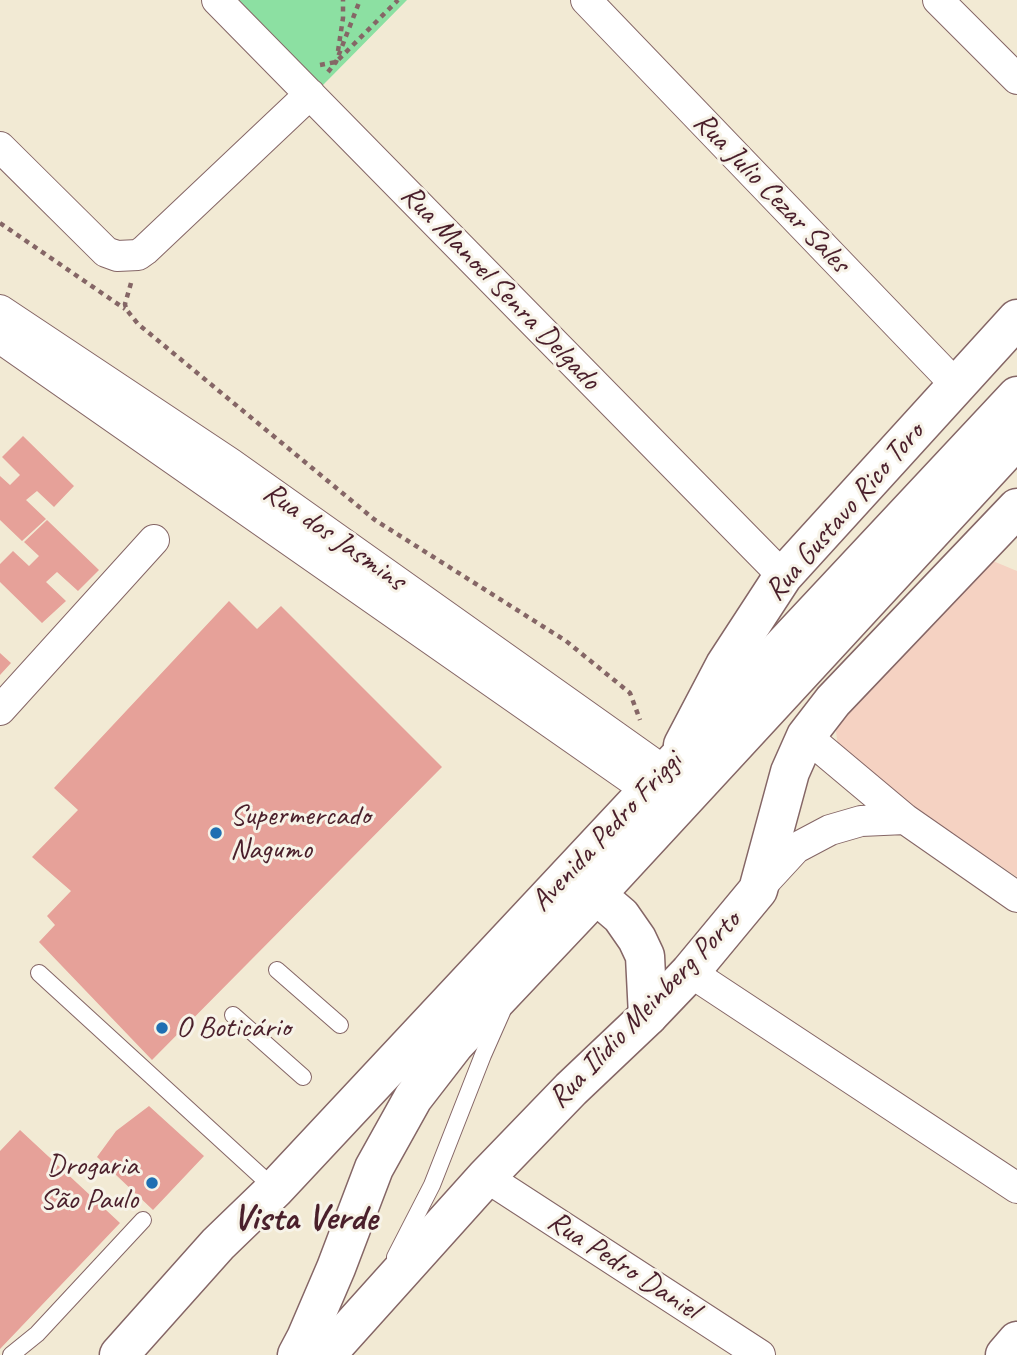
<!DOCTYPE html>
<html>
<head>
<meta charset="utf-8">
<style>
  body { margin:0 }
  canvas { display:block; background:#f2ead4 }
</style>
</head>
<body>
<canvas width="1017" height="1355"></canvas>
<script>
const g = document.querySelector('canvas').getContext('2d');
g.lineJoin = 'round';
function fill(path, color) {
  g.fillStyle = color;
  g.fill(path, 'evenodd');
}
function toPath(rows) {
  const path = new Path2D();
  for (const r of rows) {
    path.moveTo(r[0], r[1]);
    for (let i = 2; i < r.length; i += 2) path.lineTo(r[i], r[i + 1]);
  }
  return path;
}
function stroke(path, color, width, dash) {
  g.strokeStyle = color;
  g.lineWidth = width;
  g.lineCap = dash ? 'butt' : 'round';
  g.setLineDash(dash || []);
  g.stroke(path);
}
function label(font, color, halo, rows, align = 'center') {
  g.font = font + ' Caveat,sans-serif';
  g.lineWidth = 6;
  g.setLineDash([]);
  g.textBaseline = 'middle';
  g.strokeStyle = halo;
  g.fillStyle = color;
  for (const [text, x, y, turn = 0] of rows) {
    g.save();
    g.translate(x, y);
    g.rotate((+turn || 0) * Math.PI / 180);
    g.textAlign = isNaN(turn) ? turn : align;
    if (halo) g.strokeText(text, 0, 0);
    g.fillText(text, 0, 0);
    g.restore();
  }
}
fill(toPath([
  [993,561,1017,571,1017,877,845,761,838,748,836,731,846,713,978,565]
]), '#f5d2c2');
fill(toPath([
  [233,0,407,0,322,86]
]), '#8ce0a2');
fill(toPath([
  [23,436,74,486,54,507,37,491,26,500,46,519,22,541,0,520,0,476,10,485,20,475,2,457],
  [47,520,99,570,78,591,57,572,46,582,66,601,42,623,0,582,0,564,13,551,29,566,39,556,24,542],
  [229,601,257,629,281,606,442,767,152,1060,39,942,55,925,47,916,71,891,32,857,78,810,54,788],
  [0,653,11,663,0,675],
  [149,1106,204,1156,153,1210,97,1157,116,1131],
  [20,1130,120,1223,0,1349,0,1151]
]), '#e6a199');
const lane = toPath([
  [277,970,340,1025],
  [39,973,275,1189],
  [233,1015,303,1077],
  [395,1257,432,1185,483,1055,502,1012],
  [11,1355,37,1334,143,1220]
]);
const street = toPath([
  [217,0,783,576],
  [586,0,957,386],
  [938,0,1017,79],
  [0,147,106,252,117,256,138,255,145,250,310,94],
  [0,310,230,463,664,771],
  [0,338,647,790],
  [0,710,154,540],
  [806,736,905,819,1017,897],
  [760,887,796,848,830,830,861,821,905,819],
  [690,972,1017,1188],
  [486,1177,760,1355]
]);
const secondary = toPath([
  [683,745,725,665,783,576,1017,319],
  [326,1355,486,1177,571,1089,648,1016,690,972,758,890,790,772,806,736,833,701,1017,508],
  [1005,1355,1017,1341]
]);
const primary = toPath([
  [570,890,594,897,607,904,621,916,637,939,645,956,648,1016],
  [119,1355,218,1244,275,1189,1017,396],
  [297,1355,306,1338,336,1268,374,1168,413,1098,454,1045,594,897,1017,439]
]);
stroke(lane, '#856666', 18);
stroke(street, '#856666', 32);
stroke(secondary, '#856666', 41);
stroke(primary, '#856666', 41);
stroke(toPath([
  [338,51,343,18,343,0],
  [320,65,336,62,398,0],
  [328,72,336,62,360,0],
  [0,223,125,309],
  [131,283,125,304,126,309,138,324,375,520,566,641,630,693,640,720]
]), '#856666', 4.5, [5, 5]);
stroke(lane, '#fff', 16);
stroke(street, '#fff', 30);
stroke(secondary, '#fff', 38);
stroke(primary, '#fff', 38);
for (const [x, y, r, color] of [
  [216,833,7,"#1f6fb2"],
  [162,1028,7,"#1f6fb2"],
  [152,1183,7,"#1f6fb2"]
]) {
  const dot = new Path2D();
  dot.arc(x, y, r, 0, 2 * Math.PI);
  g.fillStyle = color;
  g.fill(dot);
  stroke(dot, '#f7f3e8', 2.5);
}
label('30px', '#4a1f2b', '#f7f3e8', [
  ["Rua Julio Cezar Sales",771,193,46],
  ["Rua Manoel Senra Delgado",500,288,46],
  ["Rua Gustavo Rico Toro",845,512,-49],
  ["Rua dos Jasmins",334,537,35],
  ["Avenida Pedro Friggi",607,832,-47],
  ["Rua Ilidio Meinberg Porto",645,1010,-46],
  ["Rua Pedro Daniel",623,1266,33]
]);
label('30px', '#4a1f2b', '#f7f3e8', [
  ["Supermercado",230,816],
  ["Nagumo",230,850],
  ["O Boticário",176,1028],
  ["Drogaria",138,1166,"right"],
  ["São Paulo",138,1200,"right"]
], 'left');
label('bold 37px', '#4a1f2b', '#f7f3e8', [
  ["Vista Verde",305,1219]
]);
</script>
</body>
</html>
